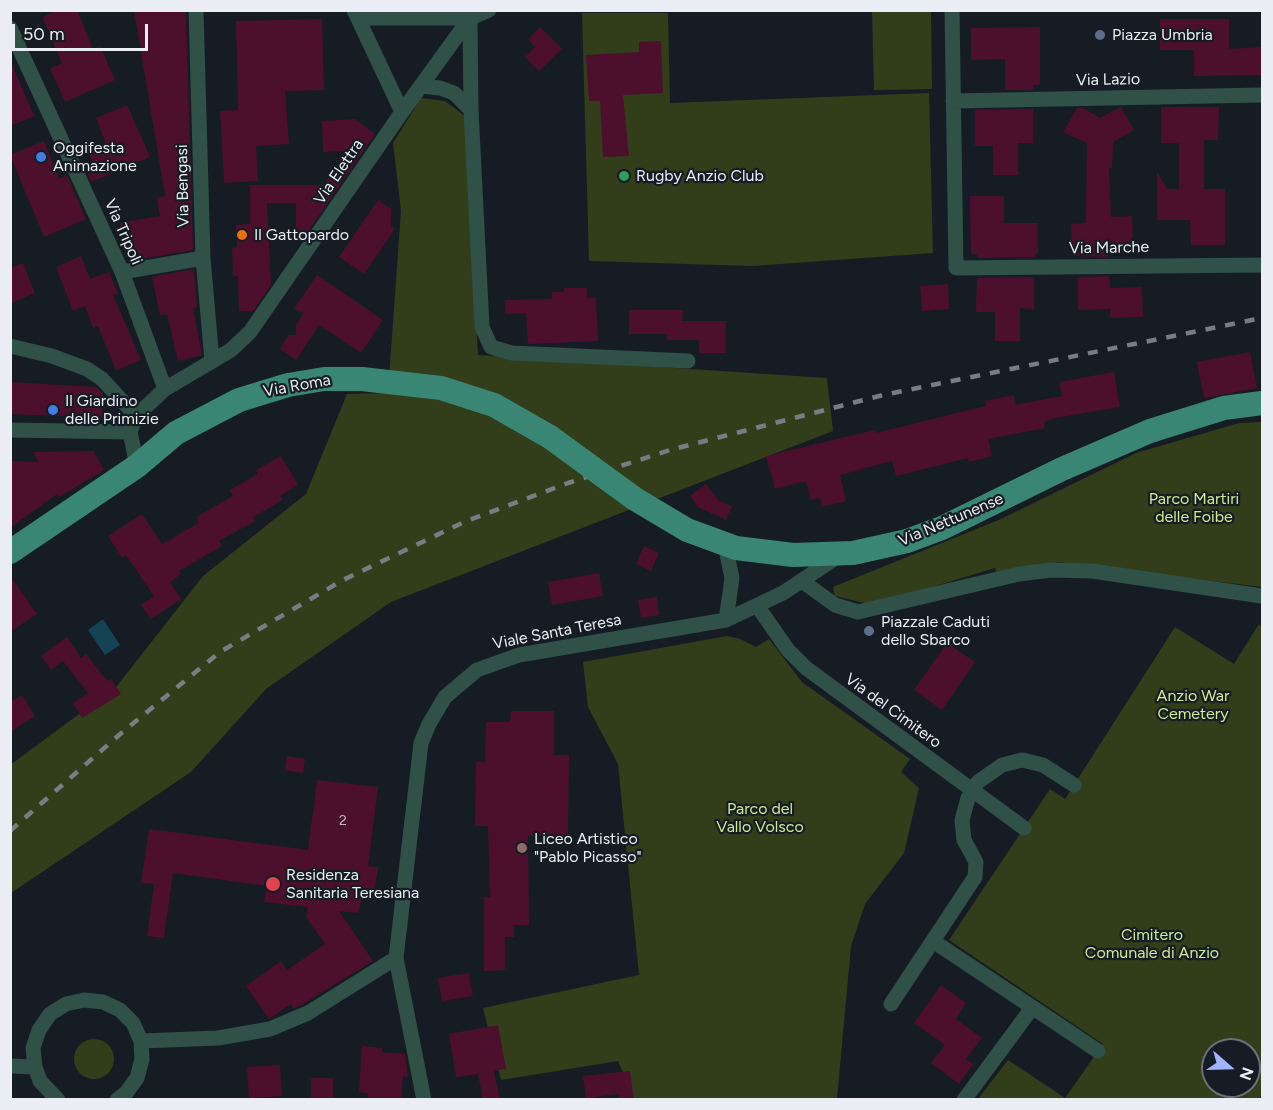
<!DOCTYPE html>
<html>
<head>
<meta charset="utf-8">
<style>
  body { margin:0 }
  #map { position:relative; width:1273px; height:1110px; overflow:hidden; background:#161c24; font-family:Figtree,sans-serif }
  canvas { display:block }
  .frame { position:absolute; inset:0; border:12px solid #eaeef4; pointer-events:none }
  .north { position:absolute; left:1201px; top:1038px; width:60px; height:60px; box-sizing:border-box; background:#161c24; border:2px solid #6b7077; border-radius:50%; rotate:110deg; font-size:16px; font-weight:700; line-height:24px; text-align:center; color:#eaeef4 }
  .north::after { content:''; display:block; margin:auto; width:21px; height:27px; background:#a0b3fd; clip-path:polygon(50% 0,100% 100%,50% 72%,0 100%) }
  .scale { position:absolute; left:12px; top:24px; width:136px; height:27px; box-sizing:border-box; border:3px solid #eaeef4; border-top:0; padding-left:8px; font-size:18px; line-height:21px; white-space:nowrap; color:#eaeef4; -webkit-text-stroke:4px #161c24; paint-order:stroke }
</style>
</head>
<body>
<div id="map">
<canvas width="1273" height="1110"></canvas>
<div class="frame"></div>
<div class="north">N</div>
<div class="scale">50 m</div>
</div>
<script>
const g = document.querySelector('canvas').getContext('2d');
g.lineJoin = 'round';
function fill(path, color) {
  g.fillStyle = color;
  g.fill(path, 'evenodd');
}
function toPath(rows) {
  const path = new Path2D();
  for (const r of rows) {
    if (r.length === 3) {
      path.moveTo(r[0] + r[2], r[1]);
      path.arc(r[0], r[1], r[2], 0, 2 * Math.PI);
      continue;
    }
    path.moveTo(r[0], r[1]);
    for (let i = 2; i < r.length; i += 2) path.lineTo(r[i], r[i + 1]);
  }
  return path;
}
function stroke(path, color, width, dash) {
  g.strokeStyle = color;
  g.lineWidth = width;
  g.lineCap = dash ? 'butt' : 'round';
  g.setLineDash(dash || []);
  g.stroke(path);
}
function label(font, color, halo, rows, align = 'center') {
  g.font = font + ' Figtree,sans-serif';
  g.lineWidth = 4.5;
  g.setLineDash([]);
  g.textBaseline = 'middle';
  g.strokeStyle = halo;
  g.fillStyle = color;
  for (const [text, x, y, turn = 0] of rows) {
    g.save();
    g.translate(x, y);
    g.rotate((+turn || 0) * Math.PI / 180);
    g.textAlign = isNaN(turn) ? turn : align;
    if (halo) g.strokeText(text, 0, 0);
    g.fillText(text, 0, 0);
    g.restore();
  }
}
fill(toPath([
  [931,11,932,89,874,90,872,12],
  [582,13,668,13,670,103,929,93,933,253,753,266,589,261],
  [421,98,445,101,465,116,478,355,827,378,833,431,391,602,266,689,191,772,11,893,10,765,117,686,203,576,306,494,347,394,388,393,401,211,393,143],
  [1262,422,1262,587,1058,562,997,574,995,568,873,605,835,596,833,587,1001,519,1136,453,1239,423],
  [1259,624,1262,627,1262,1099,978,1099,1008,1060,1065,1098,1103,1044,949,940,1050,789,1065,799,1175,627,1234,664],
  [1213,1050,1249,1050,1249,1086,1213,1086],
  [727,636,740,639,756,647,769,639,802,682,910,759,901,772,919,788,904,853,865,904,851,946,837,1099,634,1099,618,1061,501,1080,483,1008,639,975,618,764,588,707,583,662],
  [94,1059,20]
]), '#323d1a');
fill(toPath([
  [103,619,120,645,105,655,88,630]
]), '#144353');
fill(toPath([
  [58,10,77,10,93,49,100,46,115,80,65,102,50,68,62,63,42,17],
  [134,10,186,10,193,250,135,260,119,223,160,216,157,198,165,196],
  [322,19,324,90,285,91,289,144,256,146,258,181,224,183,220,111,238,110,236,21],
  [1160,19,1229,19,1229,49,1263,47,1263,75,1194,76,1194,50,1160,50],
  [540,27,562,49,539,71,525,57,535,47,528,39],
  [1040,27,1040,85,1033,85,1033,90,1005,90,1005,59,971,60,971,28],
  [661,41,663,93,623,95,629,156,603,157,600,101,589,101,586,55,639,52,639,42],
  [10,60,34,116,10,126],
  [127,105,150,157,91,182,85,168,93,164,89,154,107,146,96,118],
  [1121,107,1134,130,1113,142,1112,168,1109,168,1111,217,1132,216,1133,253,1108,254,1108,257,1072,256,1071,224,1086,223,1087,143,1063,132,1077,108,1083,108,1100,118],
  [1161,107,1219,107,1218,140,1204,140,1204,189,1225,189,1225,245,1191,245,1190,220,1157,220,1157,172,1167,189,1179,189,1179,143,1161,143],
  [1033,109,1033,143,1018,143,1018,175,993,175,993,146,975,146,975,110],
  [355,119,375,134,302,240,296,236,296,203,267,203,271,285,253,311,239,311,238,276,233,276,232,248,237,247,236,225,250,224,250,185,323,185,347,151,323,152,322,121],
  [44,141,59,179,67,175,86,219,44,237,10,155],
  [970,196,1004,196,1004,223,1038,223,1038,253,1035,253,1035,257,977,258,977,254,971,254],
  [378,200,391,209,391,226,395,229,364,274,339,257],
  [81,256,90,279,109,272,118,294,113,295,141,360,116,370,98,326,93,328,85,306,73,311,56,267],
  [23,263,35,293,10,304,10,268],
  [194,269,197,307,193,308,202,355,178,361,167,314,160,315,152,277],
  [317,275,383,320,361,353,319,325,296,360,280,349,289,335,296,335,296,325,304,313,294,309],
  [1109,276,1110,288,1142,287,1143,317,1109,318,1111,309,1078,310,1078,277],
  [1034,277,1034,309,1020,308,1020,341,995,341,995,312,976,312,977,278],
  [948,284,949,309,922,311,920,286],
  [564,288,587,288,587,298,596,298,598,341,528,344,526,313,505,314,505,300,552,299,552,292,564,292],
  [629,310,683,310,682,321,726,321,726,353,699,353,699,340,667,340,667,334,629,334],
  [1250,352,1257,388,1204,398,1197,362],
  [1114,372,1120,407,1055,418,1044,422,1045,428,988,439,992,456,969,462,968,458,896,476,892,461,840,475,846,501,822,507,820,498,811,500,806,481,775,489,766,456,875,430,876,433,986,406,985,401,1014,395,1015,405,1062,396,1059,382],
  [10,382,96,387,103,394,102,418,10,414],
  [93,451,104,470,59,497,57,494,10,528,10,461,39,462,33,452],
  [281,456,298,485,280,496,283,500,253,517,255,521,219,541,222,546,179,571,181,574,170,582,181,599,151,619,141,605,154,596,126,555,122,558,108,536,142,514,162,544,199,523,196,517,233,496,230,490,258,474,256,470],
  [706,484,718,500,732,506,726,520,698,507,690,496],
  [644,546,659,553,651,571,636,564],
  [599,573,603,596,552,605,548,582],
  [10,576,37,614,10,632],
  [657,597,659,615,641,618,638,600],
  [67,637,81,658,86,654,107,681,111,679,121,694,82,718,73,703,88,693,63,661,51,670,41,656],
  [947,643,975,662,942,710,914,690],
  [22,695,35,716,10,732,10,702],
  [511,711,554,711,554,755,569,755,568,836,528,836,529,925,514,925,514,937,505,937,505,970,484,971,484,897,490,897,488,826,475,826,476,762,485,762,486,722,510,722],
  [287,756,305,759,303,773,285,770],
  [317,780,378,787,368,866,378,867,373,900,361,899,359,913,339,911,373,961,303,1004,293,1009,291,1004,269,1019,246,986,281,961,287,970,325,944,306,917,308,907,264,902,267,886,173,873,164,938,147,936,154,884,141,883,149,829,308,850],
  [469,973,473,996,442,1001,438,978],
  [941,985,966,1003,956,1019,982,1038,966,1059,973,1064,959,1084,931,1063,945,1045,914,1023],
  [498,1025,506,1069,494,1071,500,1100,483,1100,478,1074,456,1077,449,1034],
  [362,1046,382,1048,382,1052,405,1054,408,1077,403,1076,401,1100,368,1100,368,1093,359,1092],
  [280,1065,282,1096,249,1098,247,1067],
  [630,1071,634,1100,619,1100,619,1094,586,1098,583,1076],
  [311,1078,333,1078,333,1100,311,1100]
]), '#4c102d');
stroke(toPath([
  [196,10,203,258,212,361],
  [354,10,402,112,470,18,358,18],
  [952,10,956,268,1262,265],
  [10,28,122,272,165,389],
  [421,86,440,88,454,93,471,110,470,18,489,10],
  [953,101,1262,95],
  [471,110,482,327,491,347,512,353,688,361],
  [122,272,203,258],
  [10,346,52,356,87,369,102,379,136,416],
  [10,430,130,432],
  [137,466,130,432,136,416,165,389,231,350,250,332,402,112],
  [725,545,732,578,726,620],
  [802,581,835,605,858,612,1019,574,1051,570,1092,571,1262,596],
  [758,607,788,650,806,668,1024,828],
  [933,941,1098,1051],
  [396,958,424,1100],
  [891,1004,975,877,976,862,964,840,962,820,968,798,978,782,1002,765,1022,760,1043,765,1074,785],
  [141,1041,218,1038,270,1029,308,1013,396,958,421,743,429,724,445,697,477,670,519,655,726,620,783,593,840,555],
  [10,1066,35,1067],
  [58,1100,40,1081,35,1067,33,1048,39,1030,50,1014,66,1004,84,1000,103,1002,120,1010,133,1023,141,1041,142,1059,137,1078,126,1093,117,1100],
  [964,1100,1032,1008]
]), '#2f5148', 15);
stroke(toPath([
  [635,499,687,530,736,548,793,555,853,553,907,541,942,528,1062,469,1150,431,1224,408,1262,403],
  [10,552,137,466,176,433,239,400,288,385,324,379,362,379,441,388,494,405,550,437]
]), '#398675', 24);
stroke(toPath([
  [10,831,119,735,220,652,343,580,464,522,568,483,670,450,883,395,1262,318]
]), '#787d84', 4.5, [10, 10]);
stroke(toPath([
  [550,437,635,499]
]), '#398675', 24);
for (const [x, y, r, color] of [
  [1100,35,6,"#5c6f8a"],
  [41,157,6,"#3f7fe0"],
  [624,176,6,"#2e9e5b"],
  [242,235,6,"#e8710a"],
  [53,410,6,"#3f7fe0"],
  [869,631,6,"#5c6f8a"],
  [522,848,6,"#8d6e63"],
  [273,884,8,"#e0444e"]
]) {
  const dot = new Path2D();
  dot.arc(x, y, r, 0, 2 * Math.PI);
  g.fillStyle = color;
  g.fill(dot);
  stroke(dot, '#161c24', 2);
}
label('14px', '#c2b6c2', null, [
  ["2",343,821]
]);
label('16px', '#eaeef4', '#161c24', [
  ["Piazza Umbria",1112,35],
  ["Oggifesta",53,148],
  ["Animazione",53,166],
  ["Rugby Anzio Club",636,176],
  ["Il Gattopardo",254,235],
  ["Il Giardino",65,401],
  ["delle Primizie",65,419],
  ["Piazzale Caduti",881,622],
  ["dello Sbarco",881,640],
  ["Liceo Artistico",534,839],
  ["\"Pablo Picasso\"",534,857],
  ["Residenza",286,875],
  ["Sanitaria Teresiana",286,893]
], 'left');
label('16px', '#eaeef4', '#161c24', [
  ["Via Lazio",1108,80,-1],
  ["Via Elettra",339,172,-56],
  ["Via Bengasi",183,186,-91],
  ["Via Tripoli",123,232,66],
  ["Via Marche",1109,248,-1],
  ["Via Roma",297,386,-10],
  ["Via Nettunense",951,520,-23],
  ["Viale Santa Teresa",557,632,-11],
  ["Via del Cimitero",893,711,36]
]);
label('16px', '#ceec8e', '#161c24', [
  ["Parco Martiri",1194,499],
  ["delle Foibe",1194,517],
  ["Anzio War",1193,696],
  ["Cemetery",1193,714],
  ["Parco del",760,809],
  ["Vallo Volsco",760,827],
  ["Cimitero",1152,935],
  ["Comunale di Anzio",1152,953]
]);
</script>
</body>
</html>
